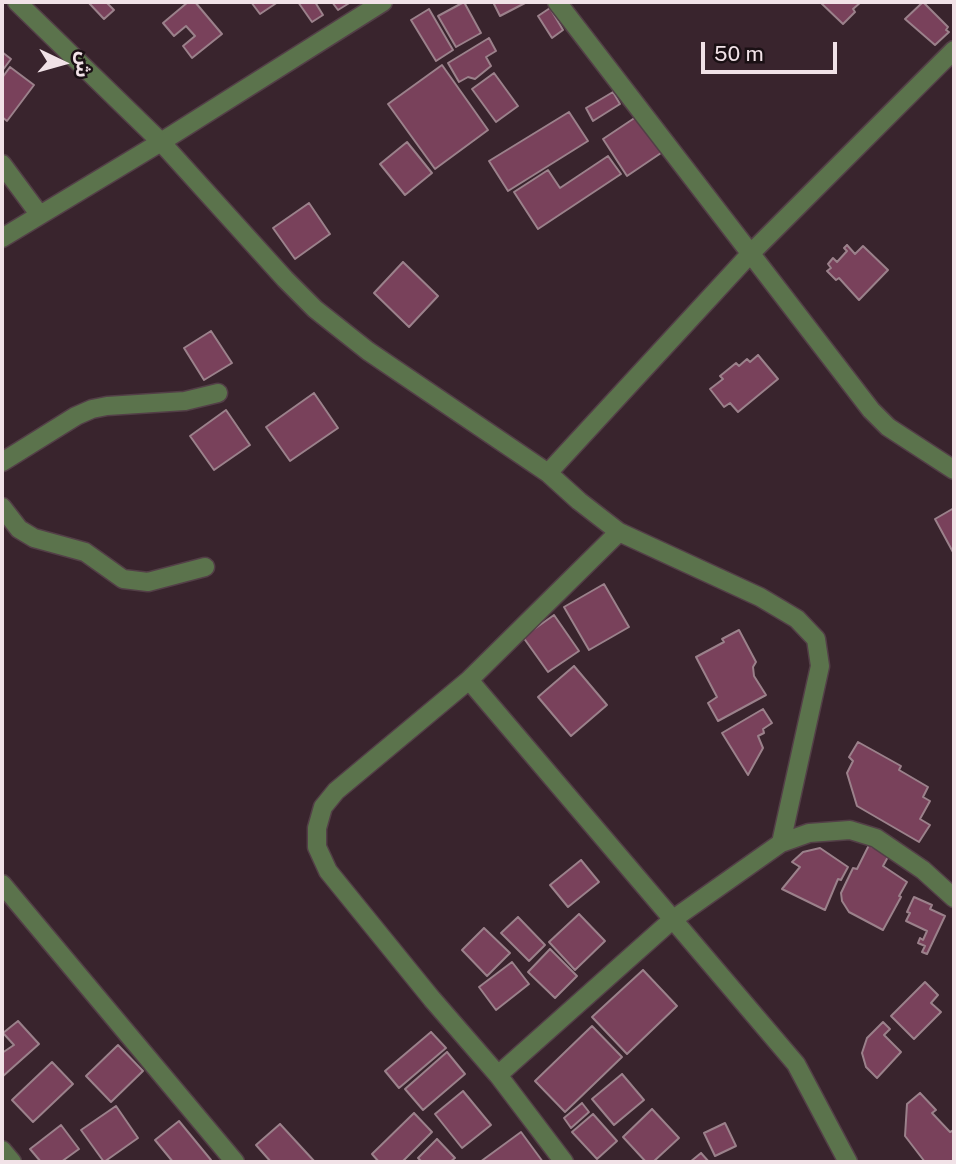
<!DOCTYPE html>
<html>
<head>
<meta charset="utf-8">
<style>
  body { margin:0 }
  #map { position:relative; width:956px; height:1164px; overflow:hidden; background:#39242d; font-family:"Public Sans","Noto Sans Arabic",sans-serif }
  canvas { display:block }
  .frame { position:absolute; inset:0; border:4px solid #f1e2e7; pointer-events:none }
  .north { position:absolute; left:28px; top:28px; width:70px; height:70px; -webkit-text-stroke:5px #1a1014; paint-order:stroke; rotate:95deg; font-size:19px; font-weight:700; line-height:28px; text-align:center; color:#f1e2e7 }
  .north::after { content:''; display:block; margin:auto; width:24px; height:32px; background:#f1e2e7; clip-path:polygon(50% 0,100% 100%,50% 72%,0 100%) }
  .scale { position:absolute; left:701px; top:42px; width:136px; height:32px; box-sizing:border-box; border:4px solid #f1e2e7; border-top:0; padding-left:9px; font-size:21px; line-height:24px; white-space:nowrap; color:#f1e2e7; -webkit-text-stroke:5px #1a1014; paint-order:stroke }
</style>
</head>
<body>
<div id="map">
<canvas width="956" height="1164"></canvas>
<div class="frame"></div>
<div class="north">ش</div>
<div class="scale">50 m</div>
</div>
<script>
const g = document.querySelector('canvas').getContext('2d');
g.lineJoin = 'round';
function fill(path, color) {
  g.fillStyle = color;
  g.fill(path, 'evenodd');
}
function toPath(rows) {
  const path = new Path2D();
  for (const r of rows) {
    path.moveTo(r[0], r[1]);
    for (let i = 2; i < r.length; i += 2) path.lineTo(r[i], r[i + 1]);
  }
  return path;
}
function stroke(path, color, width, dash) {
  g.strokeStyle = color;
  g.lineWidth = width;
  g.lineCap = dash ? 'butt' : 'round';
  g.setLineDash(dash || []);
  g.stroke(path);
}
const building = toPath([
  [88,2,106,2,114,10,104,19,88,2],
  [188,2,195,2,222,34,192,58,183,46,195,36,186,26,174,36,163,23,188,2],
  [251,2,278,2,260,14,251,2],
  [298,2,315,2,323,15,312,22,298,2],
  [332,2,351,2,338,10,332,2],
  [464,2,481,33,456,47,438,16,464,2],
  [493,2,527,2,500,16,493,2],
  [820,2,861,2,853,9,855,12,843,24,820,2],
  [923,2,948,27,946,30,949,32,935,45,905,19,923,2],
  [550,8,563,30,552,38,538,16,550,8],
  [429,9,453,50,436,61,411,20,429,9],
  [489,38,496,51,486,57,491,66,475,79,468,77,459,82,448,63,489,38],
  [2,52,11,59,2,71,2,52],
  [442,65,488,130,435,169,388,104,442,65],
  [10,67,34,85,7,121,2,117,2,78,10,67],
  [494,73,518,106,496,122,472,89,494,73],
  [613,92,620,104,593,121,586,108,613,92],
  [569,112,588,141,508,191,489,161,569,112],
  [639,115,664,151,627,176,603,139,639,115],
  [407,142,432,173,405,195,380,164,407,142],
  [608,156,621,174,538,229,514,192,548,170,560,188,608,156],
  [309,203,330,234,295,259,273,228,309,203],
  [847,245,855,254,863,246,888,270,859,300,839,278,836,280,827,271,831,268,828,264,833,258,837,262,847,251,844,248,847,245],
  [403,262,438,296,409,327,374,293,403,262],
  [211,331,232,363,204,380,184,348,211,331],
  [758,355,778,379,738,412,730,403,724,407,710,389,723,379,720,376,736,363,739,366,747,359,750,362,758,355],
  [314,393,338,428,290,461,266,427,314,393],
  [226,410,250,445,214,470,190,436,226,410],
  [954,508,954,554,935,519,954,508],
  [604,584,629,627,589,650,564,607,604,584],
  [554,615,579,651,548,672,523,637,554,615],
  [739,630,756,662,753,667,754,676,766,695,718,721,708,703,717,697,696,657,724,642,722,639,739,630],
  [574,666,607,705,571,736,538,697,574,666],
  [763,709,772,723,763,729,764,733,758,736,763,748,748,775,722,733,763,709],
  [858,742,901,766,899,770,928,787,923,797,930,801,920,819,930,825,919,842,857,806,847,773,853,761,849,757,858,742],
  [869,845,889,855,883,866,907,882,899,896,901,897,883,930,849,912,842,901,841,893,853,868,857,869,869,845],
  [820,848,848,867,841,880,838,879,825,910,782,889,800,867,792,862,803,852,820,848],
  [581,860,599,882,568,907,550,885,581,860],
  [914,897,932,905,930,909,945,916,927,954,922,952,925,946,918,943,920,938,923,940,927,931,906,921,910,913,907,912,914,897],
  [579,914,605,941,575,970,549,942,579,914],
  [518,917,545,945,529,961,501,933,518,917],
  [484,928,510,953,487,976,462,950,484,928],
  [550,949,577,976,555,998,528,972,550,949],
  [512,962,529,984,496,1010,479,987,512,962],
  [643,970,677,1006,627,1054,592,1017,643,970],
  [925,982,938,995,931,1003,941,1012,914,1039,891,1016,925,982],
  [18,1021,39,1044,2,1077,2,1053,14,1045,3,1033,18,1021],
  [883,1022,890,1029,884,1035,901,1052,877,1078,866,1067,862,1053,867,1038,883,1022],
  [592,1026,622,1057,565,1112,535,1081,592,1026],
  [431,1032,446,1048,399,1088,385,1071,431,1032],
  [118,1045,143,1071,111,1102,86,1076,118,1045],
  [447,1052,465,1074,423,1110,405,1089,447,1052],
  [52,1062,73,1084,33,1122,12,1100,52,1062],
  [622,1074,644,1100,614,1125,592,1099,622,1074],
  [463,1091,491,1125,462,1148,435,1114,463,1091],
  [920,1093,936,1110,932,1113,950,1132,954,1130,954,1162,925,1162,905,1136,907,1104,920,1093],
  [582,1103,589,1112,571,1128,564,1118,582,1103],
  [116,1106,138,1138,104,1162,81,1130,116,1106],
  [652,1109,679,1138,653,1162,646,1162,623,1137,652,1109],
  [414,1113,432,1132,402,1162,379,1162,372,1154,414,1113],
  [593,1114,617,1141,597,1159,572,1132,593,1114],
  [179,1121,211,1160,208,1162,173,1162,155,1140,179,1121],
  [725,1123,736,1146,715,1156,704,1133,725,1123],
  [280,1124,315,1162,271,1162,256,1145,280,1124],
  [61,1125,79,1149,61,1162,41,1162,30,1149,61,1125],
  [521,1132,543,1162,480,1162,521,1132],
  [437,1139,455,1158,450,1162,422,1162,418,1158,437,1139],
  [701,1153,709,1162,690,1162,701,1153]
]);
fill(building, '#79415b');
stroke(building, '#9b818b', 2);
const minor = toPath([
  [17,2,161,142,285,279,315,309,368,351,548,473,579,501,619,532,469,680,336,791,323,807,317,828,317,847,328,871,432,999,498,1075,564,1162],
  [557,2,871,410,888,427,954,470],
  [2,164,39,214],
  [2,238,161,142,383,2],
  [2,462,76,416,92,409,107,406,185,401,218,393],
  [548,473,751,253,954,50],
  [2,507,19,529,34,538,85,552,123,579,148,582,205,567],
  [619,532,760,597,797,619,816,639,820,666,781,843],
  [469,680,796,1064,848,1162],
  [2,884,235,1162],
  [498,1075,672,920,781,843,809,833,850,830,876,838,923,870,954,898],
  [2,1150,12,1162]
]);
stroke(minor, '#533f47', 21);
stroke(minor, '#5b734c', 18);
</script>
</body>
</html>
